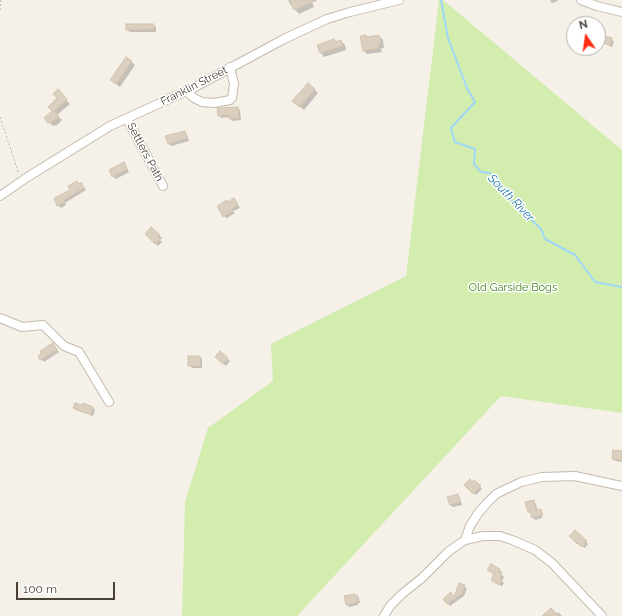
<!DOCTYPE html>
<html>
<head>
<meta charset="utf-8">
<style>
  body { margin:0 }
  #map { position:relative; width:622px; height:616px; overflow:hidden; background:#f5f1e8; font-family:Raleway,sans-serif }
  canvas { display:block }
  .north { position:absolute; left:566px; top:16px; width:40px; height:40px; box-sizing:border-box; background:#fff; border:1px solid #b7b3af; border-radius:50%; rotate:347deg; font-size:11px; font-weight:700; line-height:16px; text-align:center; color:#4a4136 }
  .north::after { content:''; display:block; margin:auto; width:14px; height:18px; background:#ff2e15; clip-path:polygon(50% 0,100% 100%,50% 72%,0 100%) }
  .scale { position:absolute; left:16px; top:582px; width:99px; height:18px; box-sizing:border-box; border:2px solid #4a4136; border-top:0; padding-left:5px; font-size:12px; line-height:14px; white-space:nowrap; color:#4a4136; -webkit-text-stroke:3px #fff; paint-order:stroke }
</style>
</head>
<body>
<div id="map">
<canvas width="622" height="616"></canvas>
<div class="north">N</div>
<div class="scale">100 m</div>
</div>
<script>
const g = document.querySelector('canvas').getContext('2d');
g.lineJoin = 'round';
function fill(path, color) {
  g.fillStyle = color;
  g.fill(path, 'evenodd');
}
function toPath(rows) {
  const path = new Path2D();
  for (const r of rows) {
    path.moveTo(r[0], r[1]);
    for (let i = 2; i < r.length; i += 2) path.lineTo(r[i], r[i + 1]);
  }
  return path;
}
function stroke(path, color, width, dash) {
  g.strokeStyle = color;
  g.lineWidth = width;
  g.lineCap = dash ? 'butt' : 'round';
  g.setLineDash(dash || []);
  g.stroke(path);
}
function label(font, color, halo, rows, align = 'center') {
  g.font = font + ' Raleway,sans-serif';
  g.lineWidth = 3;
  g.setLineDash([]);
  g.textBaseline = 'middle';
  g.strokeStyle = halo;
  g.fillStyle = color;
  for (const [text, x, y, turn = 0] of rows) {
    g.save();
    g.translate(x, y);
    g.rotate((+turn || 0) * Math.PI / 180);
    g.textAlign = isNaN(turn) ? turn : align;
    if (halo) g.strokeText(text, 0, 0);
    g.fillText(text, 0, 0);
    g.restore();
  }
}
fill(toPath([
  [439,0,443,0,622,150,622,413,501,396,297,616,182,616,185,502,208,428,273,381,271,344,406,276]
]), '#d3edae');
fill(toPath([
  [288,0,311,0,314,7,299,14,290,4],
  [550,0,557,0,558,1,552,3],
  [154,25,156,27,156,32,130,32,127,30],
  [598,30,601,33,600,35,612,39,614,42,612,47,598,41],
  [366,36,368,38,379,36,383,40,384,48,381,48,382,52,367,54,363,50],
  [334,40,337,43,341,41,345,45,346,50,324,57,321,53],
  [131,61,135,65,120,87,111,80,119,66,121,67],
  [314,89,318,93,304,110,298,105],
  [58,91,70,104,57,115,62,120,56,126,55,125,53,126,45,118,53,111,59,98],
  [237,108,240,110,241,120,232,121,230,117,221,118,219,115],
  [185,133,187,135,189,141,171,146,169,144],
  [124,163,129,172,116,179,113,176],
  [77,182,80,184,81,184,86,190,65,203,66,205,61,208,58,205],
  [236,202,240,208,233,211,235,213,227,218,224,216,228,203],
  [151,229,162,238,160,240,162,242,158,246,146,234],
  [55,347,59,352,44,362,39,356],
  [220,353,230,361,226,366,216,357],
  [200,357,202,359,202,368,192,368,189,365],
  [83,405,93,408,95,410,93,416,76,410,74,408,83,407],
  [622,452,622,462,615,461,613,458],
  [474,481,482,489,476,495,466,485,472,483],
  [458,496,460,498,462,505,453,507,450,505],
  [533,501,536,504,538,511,541,511,542,512,541,512,542,518,535,520,529,512],
  [575,531,588,544,585,548,581,545,580,546,570,536],
  [488,570,499,570,502,572,501,574,504,577,502,581,504,583,502,586,494,582,495,575],
  [464,586,467,589,464,596,450,606,444,599,453,596,454,598],
  [354,595,359,598,360,603,358,603,358,605,349,607,347,604],
  [558,612,562,616,545,616,556,614]
]), '#0003');
stroke(toPath([
  [441,0,448,38,467,88,475,102,451,128,455,142,475,149,474,164,481,172,490,173,497,186,541,229,545,239,575,255,595,282,622,287]
]), '#a0d7f7', 2);
const building = toPath([
  [290,0,317,0,294,10,290,0],
  [126,24,154,24,154,29,126,30,126,24],
  [598,34,612,38,610,45,598,41,598,34],
  [366,35,367,37,379,35,381,44,378,44,378,48,363,51,360,36,366,35],
  [334,39,335,42,341,40,343,46,320,53,317,45,334,39],
  [126,57,132,61,116,84,110,80,126,57],
  [308,83,315,89,299,107,292,101,308,83],
  [58,89,67,99,54,111,59,116,51,123,50,122,48,123,44,118,52,111,48,107,57,98,53,94,58,89],
  [238,107,239,118,229,119,229,115,218,116,217,108,238,107],
  [185,131,187,138,168,144,165,136,185,131],
  [124,162,127,169,112,177,109,170,124,162],
  [77,181,79,184,81,182,84,188,64,200,65,202,57,206,54,198,70,190,68,186,77,181],
  [234,198,238,205,232,209,233,211,223,217,217,206,227,200,228,202,234,198],
  [151,227,160,235,158,237,161,239,155,244,145,234,151,227],
  [53,343,57,350,40,360,38,356,41,354,40,351,53,343],
  [220,351,228,358,223,364,215,357,220,351],
  [188,356,200,356,200,366,188,366,188,356],
  [75,403,82,405,83,403,93,407,91,415,73,408,75,403],
  [613,450,622,451,622,460,612,459,613,450],
  [470,479,472,482,474,480,481,486,473,494,464,485,470,479],
  [458,494,460,502,450,505,447,497,458,494],
  [534,500,536,511,541,509,543,515,532,518,530,512,528,512,525,502,534,500],
  [575,530,587,541,582,547,578,543,577,544,569,536,575,530],
  [491,564,500,569,499,572,502,574,500,578,502,579,499,585,491,580,494,574,487,570,491,564],
  [459,583,465,585,462,594,447,604,443,599,451,592,454,597,459,583],
  [354,594,354,595,357,595,358,601,356,601,356,603,346,605,344,596,354,594],
  [551,608,559,616,542,616,551,608]
]);
fill(building, '#dbcfbf');
stroke(building, '#d4c4af', 1);
const minor = toPath([
  [581,0,597,6,622,12],
  [186,91,194,98,202,102,214,103,230,100,232,98,234,84,230,67],
  [127,119,163,186],
  [0,196,26,178,110,126,195,87,284,39,327,19,350,12,399,0],
  [0,318,22,327,43,325,64,346,79,352,109,402],
  [465,540,470,526,479,512,487,503,496,494,521,482,542,477,575,476,622,486],
  [384,616,390,606,402,594,422,578,449,551,465,540,483,536,500,536,512,540,535,550,552,563,602,616]
]);
stroke(minor, '#c5bbad', 10);
stroke(toPath([
  [0,10,1,0],
  [0,117,19,174]
]), '#c5b49a', 1, [2, 2]);
stroke(minor, '#fff', 8);
label('11px', '#4a4136', '#fff', [
  ["Franklin Street",194,86,-27],
  ["Settlers Path",145,152,62]
]);
label('11px', '#4b8123', '#fff', [
  ["Old Garside Bogs",513,288]
]);
label('italic 12px', '#2379ae', '#fff', [
  ["South River",511,198,46]
]);
</script>
</body>
</html>
